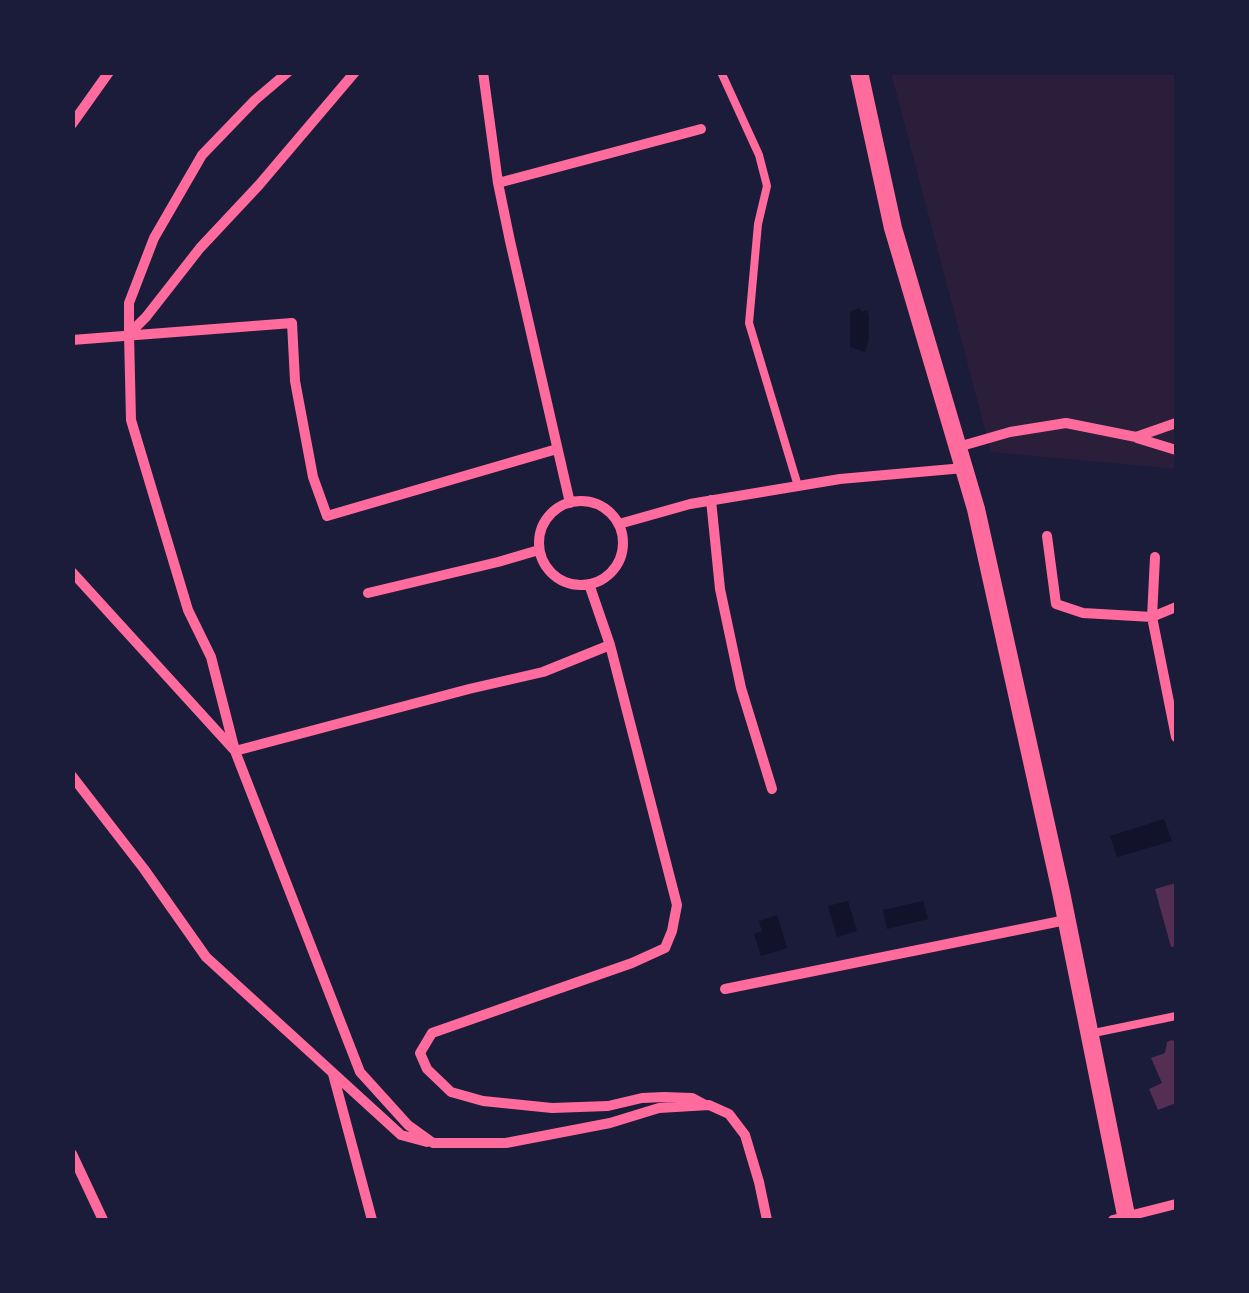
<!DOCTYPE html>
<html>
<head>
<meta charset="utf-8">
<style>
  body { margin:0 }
  #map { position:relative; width:1249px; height:1293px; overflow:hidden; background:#1b1b3a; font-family:"Fira Sans",sans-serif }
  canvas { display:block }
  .frame { position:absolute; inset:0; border:75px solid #1b1b3a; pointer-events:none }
</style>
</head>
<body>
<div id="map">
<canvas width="1249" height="1293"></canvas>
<div class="frame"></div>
</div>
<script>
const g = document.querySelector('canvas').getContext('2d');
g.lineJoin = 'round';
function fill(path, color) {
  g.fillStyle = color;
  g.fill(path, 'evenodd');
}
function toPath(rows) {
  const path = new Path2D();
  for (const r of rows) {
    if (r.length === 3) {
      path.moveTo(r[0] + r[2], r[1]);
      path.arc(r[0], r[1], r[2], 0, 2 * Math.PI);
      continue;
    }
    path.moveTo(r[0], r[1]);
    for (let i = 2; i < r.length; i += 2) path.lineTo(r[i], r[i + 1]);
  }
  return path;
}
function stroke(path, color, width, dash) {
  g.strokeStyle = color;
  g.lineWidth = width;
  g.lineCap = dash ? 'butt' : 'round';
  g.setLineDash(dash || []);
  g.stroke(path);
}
fill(toPath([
  [891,73,1176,73,1176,469,991,452]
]), '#2a1e3b');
fill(toPath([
  [860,308,861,312,867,310,869,318,869,338,865,352,850,347,850,312],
  [1164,819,1172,841,1117,857,1110,836],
  [848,901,857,931,837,937,828,906],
  [923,901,928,919,887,929,883,910],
  [777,915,787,948,761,956,754,934,762,931,759,921]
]), '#12122b');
fill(toPath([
  [1176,883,1176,946,1171,947,1155,889],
  [1172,1040,1176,1042,1176,1103,1158,1110,1149,1089,1162,1083,1151,1058,1165,1053,1167,1042]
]), '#542f53');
stroke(toPath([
  [721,72,759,155,767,186,758,224,749,323,798,486],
  [1089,1034,1176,1016]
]), '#ff6b9d', 8);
stroke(toPath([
  [355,72,259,185,200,248,146,317,129,334,131,420,188,610,211,657,235,751,360,1072,408,1125,433,1143,506,1143,610,1123,659,1108,709,1105,729,1114,745,1135,759,1182,767,1220],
  [483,72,498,183,510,241,570,503],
  [72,124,109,72],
  [498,183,701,129],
  [129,334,129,303,154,238,202,155,255,100,288,72],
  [72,340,292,323,295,381,313,477,327,516,557,449],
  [1137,438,1176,450],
  [958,447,1010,432,1066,423,1136,437,1176,423],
  [711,500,720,589,741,688,772,789],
  [581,543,42],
  [619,524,690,504,840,479,964,468],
  [1047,536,1056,604,1083,613,1152,617,1176,607],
  [1155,557,1152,617,1176,737],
  [72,572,235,751,469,689,543,672,610,645],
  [589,584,610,645,677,905,672,931,665,948,632,963,432,1033,420,1053,427,1069,451,1092,483,1101,552,1108,608,1106,642,1098,664,1097,692,1098,705,1105],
  [368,593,498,562,539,550],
  [72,776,144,869,206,957,401,1135,427,1142],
  [725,989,1066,920],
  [333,1074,372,1220],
  [72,1154,103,1220],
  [1113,1220,1176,1204]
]), '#ff6b9d', 10);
stroke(toPath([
  [859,72,893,228,976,509,1061,892,1127,1220]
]), '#ff6b9d', 18);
</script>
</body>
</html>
